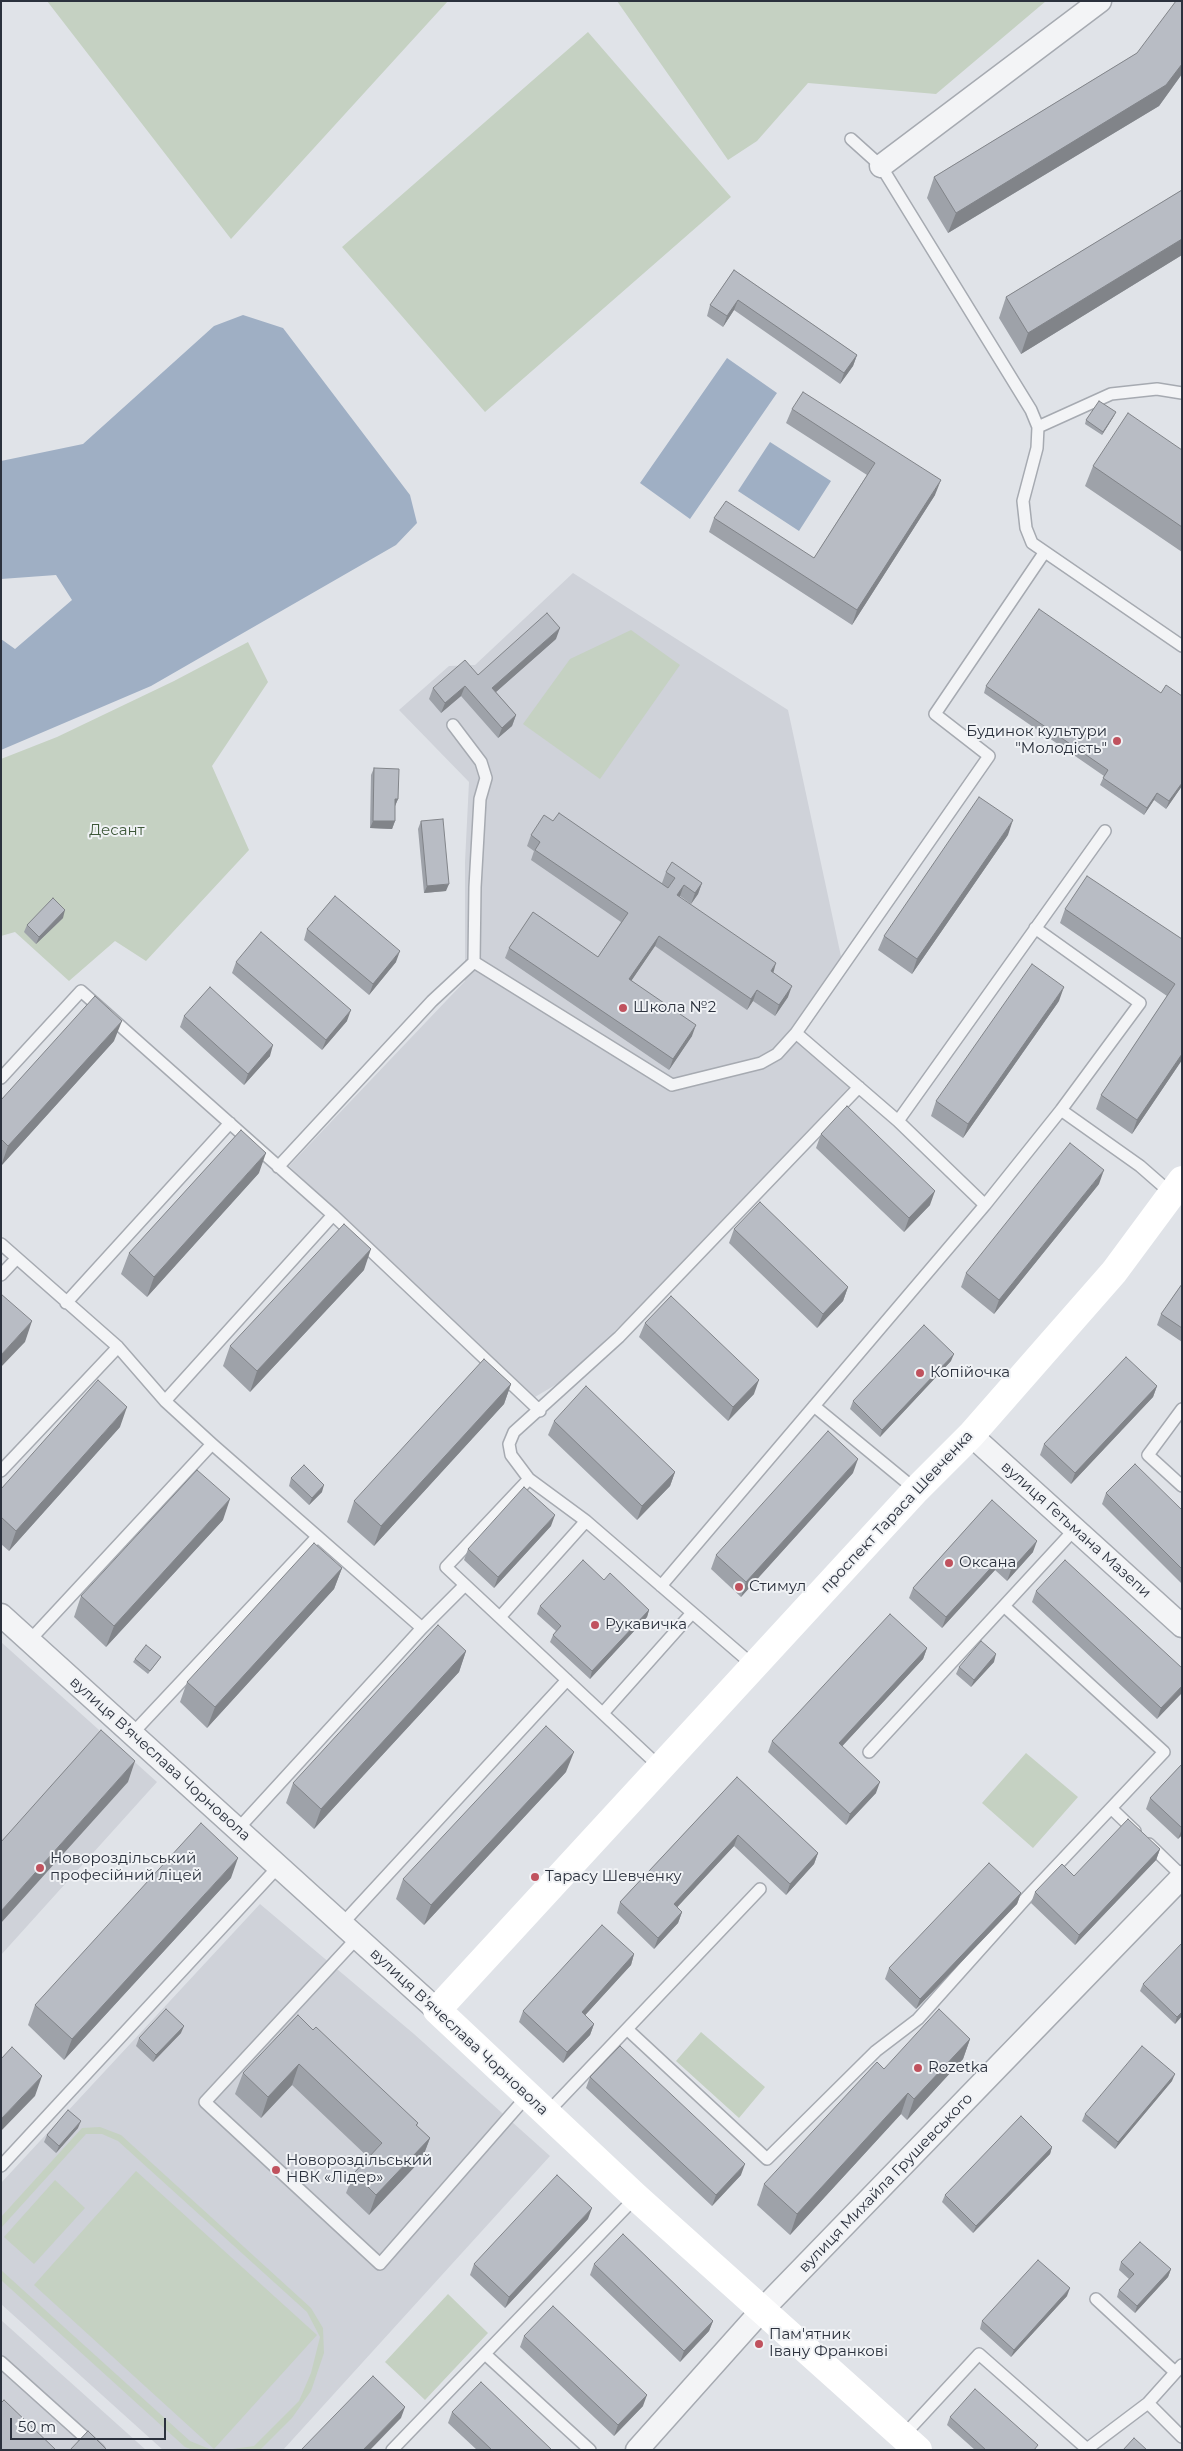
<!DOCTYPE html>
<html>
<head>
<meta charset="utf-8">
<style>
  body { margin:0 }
  #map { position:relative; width:1183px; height:2451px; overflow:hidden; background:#e0e3e8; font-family:Montserrat,sans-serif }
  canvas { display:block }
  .frame { position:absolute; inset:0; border:2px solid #2b313d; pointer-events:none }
  .scale { position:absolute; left:10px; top:2418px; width:156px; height:22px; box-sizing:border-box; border:2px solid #2b313d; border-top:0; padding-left:6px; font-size:15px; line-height:18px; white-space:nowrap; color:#2b313d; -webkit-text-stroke:4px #f0f2f5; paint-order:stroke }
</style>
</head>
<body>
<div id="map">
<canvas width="1183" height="2451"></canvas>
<div class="frame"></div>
<div class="scale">50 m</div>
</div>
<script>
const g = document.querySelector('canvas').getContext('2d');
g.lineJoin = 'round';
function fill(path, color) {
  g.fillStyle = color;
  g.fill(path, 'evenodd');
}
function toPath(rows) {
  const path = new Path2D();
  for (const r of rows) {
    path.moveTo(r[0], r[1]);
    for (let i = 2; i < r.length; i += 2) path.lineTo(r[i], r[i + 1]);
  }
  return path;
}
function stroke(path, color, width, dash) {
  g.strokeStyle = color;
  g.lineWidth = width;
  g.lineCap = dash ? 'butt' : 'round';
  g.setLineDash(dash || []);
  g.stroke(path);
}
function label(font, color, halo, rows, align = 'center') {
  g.font = font + ' Montserrat,sans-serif';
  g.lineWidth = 4;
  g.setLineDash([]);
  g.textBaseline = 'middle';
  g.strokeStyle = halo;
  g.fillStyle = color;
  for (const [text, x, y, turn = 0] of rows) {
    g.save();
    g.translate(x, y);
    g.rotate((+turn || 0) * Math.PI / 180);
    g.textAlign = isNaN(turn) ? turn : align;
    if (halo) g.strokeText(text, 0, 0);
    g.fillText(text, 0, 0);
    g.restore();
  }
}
fill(toPath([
  [573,573,788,710,842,961,788,1035,851,1085,642,1305,562,1381,535,1397,289,1166,465,981,465,862,469,782,399,710,449,666,475,665],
  [1,1642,157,1782,1,1955],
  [260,1904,414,2034,550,2156,283,2450,163,2450,1,2304,1,2183],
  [1,2320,146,2450,1,2450]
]), '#cfd2d9');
fill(toPath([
  [47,1,448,1,231,239],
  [617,1,1046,1,936,94,808,83,757,141,728,160],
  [588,32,731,197,485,412,342,247],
  [631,630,680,665,600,779,523,724,570,659],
  [248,642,268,682,212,766,249,850,146,961,115,941,69,981,15,932,1,936,1,759,57,737,174,681],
  [1026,1753,1078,1797,1033,1848,982,1803],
  [701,2032,765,2087,739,2118,676,2061],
  [100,2127,121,2135,311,2308,323,2328,324,2353,311,2391,292,2418,261,2449,226,2450,254,2446,299,2401,311,2373,320,2337,307,2312,118,2141,102,2134,86,2134,1,2228,1,2217,82,2128],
  [136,2171,317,2335,214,2449,34,2285],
  [55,2180,85,2208,34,2264,4,2237],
  [1,2270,190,2441,212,2450,193,2450,185,2447,1,2280],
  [448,2294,488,2333,425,2400,385,2362]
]), '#c5d1c2');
fill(toPath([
  [243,315,283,328,410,495,417,523,396,545,151,686,1,750,1,639,15,649,72,600,56,575,1,579,1,461,83,444,214,326],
  [727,358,777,393,690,519,640,483],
  [770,442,831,481,799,531,738,491]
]), '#9fafc4');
const lane = toPath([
  [851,139,881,166,1031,410,1038,427,1037,448,1023,501,1026,528,1032,543,1182,646],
  [1038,427,1111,394,1157,389,1182,393],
  [474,962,672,1085,761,1063,777,1054,796,1033],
  [1,1078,81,991,333,1215,540,1411],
  [1061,1110,1140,1166,1172,1194],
  [898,1121,1105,831],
  [278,1167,432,1001,474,962,475,887,480,799,486,778,481,762,453,725],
  [985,1205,898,1121,796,1033,989,756,935,714,1044,553],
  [1,1244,118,1347,165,1401,212,1444,422,1628],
  [1,1275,17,1258],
  [66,1303,230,1123],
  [165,1401,333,1215],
  [814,1406,916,1490],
  [1182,1409,1148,1455,1182,1486],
  [1,1471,118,1347],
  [529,1479,446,1567,661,1768],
  [661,1586,985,1205,1061,1110,1140,1003,1035,928],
  [500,1617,586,1521],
  [30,1640,212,1444],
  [754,1666,586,1521,529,1479,511,1455,509,1444,514,1432,619,1337,859,1087],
  [603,1713,692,1613],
  [131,1735,317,1537],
  [869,1752,1074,1530],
  [1112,1809,1135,1831],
  [237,1830,422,1628,465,1585],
  [1149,1844,1182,1876],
  [342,1924,567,1680],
  [357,1938,205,2102,380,2264,528,2095],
  [628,2030,767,2159,876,2051,918,2019,1028,1896,1164,1752,1005,1607],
  [547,2113,760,1889],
  [1,2166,278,1867],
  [1096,2299,1175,2372],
  [485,2354,590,2450],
  [1,2362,99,2450],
  [1148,2403,1182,2437],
  [903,2436,979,2354,1087,2449,1148,2403,1182,2365],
  [392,2450,636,2197]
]);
const street = toPath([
  [881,166,1100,1],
  [971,1435,1182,1626],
  [1,1615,437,2010],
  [637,2450,763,2309,1182,1877]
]);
stroke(lane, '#a6aab1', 14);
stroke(street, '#a6aab1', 25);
stroke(lane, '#f3f4f6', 11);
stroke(street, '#f3f4f6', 22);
stroke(toPath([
  [918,2450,636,2197,437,2010,916,1490,971,1435,1114,1272,1182,1180]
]), '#fff', 28);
fill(toPath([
  [1182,1,1182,74,1159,106,948,233,927,198,934,177,1137,53],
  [1182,190,1182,255,1021,354,999,318,1006,297],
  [734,270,857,355,853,366,840,384,734,310,723,327,707,316,710,305],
  [792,409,935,495,852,625,709,532,714,518,814,558,867,475,786,423],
  [1114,416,1102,435,1085,424,1086,420],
  [1182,450,1182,552,1085,486,1093,466],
  [556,639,496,692,516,715,512,726,498,738,461,696,441,713,429,699,433,688,478,675],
  [986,686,1182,786,1166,809,1154,800,1144,815,1100,785,1104,776,984,693],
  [374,768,398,799,395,806,395,821,392,829,370,828,371,775],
  [421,821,446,891,424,893,418,829],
  [553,821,662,883,666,872,702,883,698,894,691,904,680,896,680,897,773,973,788,997,775,1016,753,1001,747,1010,655,946,631,981,692,1036,669,1070,505,958,509,948,598,957,621,922,531,860,534,851,527,846,531,835],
  [1008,835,912,974,878,950,884,936],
  [1065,909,1182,939,1182,1060,1132,1134,1096,1109,1101,1095,1167,996,1060,923],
  [63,918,36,944,24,932,27,925],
  [307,929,396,962,369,995,304,940],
  [236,962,347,1021,322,1050,232,973],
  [1059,1001,963,1138,931,1116,936,1101],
  [184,1016,270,1056,244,1085,180,1027],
  [114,1041,1,1166,1,1100],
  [821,1134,930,1205,904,1232,816,1148],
  [259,1173,147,1297,121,1274,129,1253],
  [1099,1184,994,1314,961,1287,966,1273],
  [734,1229,848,1287,843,1301,817,1328,729,1243],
  [364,1270,250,1392,223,1366,230,1346],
  [1182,1284,1182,1342,1157,1325,1161,1314],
  [645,1323,754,1394,728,1421,639,1337],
  [951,1361,880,1437,850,1409,853,1401],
  [511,1384,504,1404,374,1546,347,1522,354,1501],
  [1157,1386,1153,1397,1071,1484,1040,1455,1044,1444],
  [554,1421,675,1472,670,1486,637,1520,548,1435],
  [120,1427,9,1551,1,1544,1,1489],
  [853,1473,741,1597,711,1569,716,1555],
  [291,1478,322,1492,309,1505,289,1486],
  [1106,1493,1182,1510,1182,1584,1102,1504],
  [992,1500,1033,1552,1007,1581,995,1570,942,1628,909,1598,913,1588],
  [223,1520,106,1647,74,1617,81,1596],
  [551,1526,494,1588,464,1560,468,1549],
  [342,1568,334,1589,207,1728,180,1702,187,1682],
  [1036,1591,1182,1668,1157,1719,1032,1602],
  [540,1606,649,1610,647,1617,590,1679,550,1642,553,1635,556,1631,537,1614],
  [927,1648,923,1659,842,1746,876,1793,846,1825,768,1752,772,1741],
  [466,1651,459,1672,314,1829,286,1803,293,1783],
  [135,1659,159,1660,148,1674,133,1662],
  [994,1662,971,1687,956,1674,959,1667],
  [1182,1764,1182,1835,1178,1839,1146,1809,1150,1798],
  [566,1772,424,1925,396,1899,403,1879],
  [737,1777,818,1853,814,1864,786,1895,734,1846,677,1907,682,1912,678,1923,654,1949,617,1913,620,1902],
  [1160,1849,1156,1860,1075,1945,1031,1903,1035,1892],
  [231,1878,64,2060,28,2025,35,2005],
  [1021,1893,1017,1904,916,2009,885,1979,889,1968],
  [634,1954,631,1965,585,2015,594,2024,590,2035,563,2063,519,2022,523,2011],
  [1143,1984,1182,2016,1175,2024,1140,1991],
  [313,2030,418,2123,417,2126,430,2138,422,2159,369,2215,346,2193,354,2173,369,2158,292,2085,261,2118,235,2094,243,2073],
  [181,2033,153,2062,136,2046,139,2038],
  [970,2039,963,2059,907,2120,901,2114,790,2235,757,2205,764,2184,884,2069],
  [590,2077,741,2175,712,2206,586,2088],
  [1172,2081,1115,2149,1082,2121,1085,2114],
  [78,2128,56,2153,44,2142,47,2135],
  [1052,2147,1050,2154,973,2233,942,2202,945,2195],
  [588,2219,505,2308,470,2275,474,2264],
  [1121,2262,1171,2269,1168,2277,1135,2313,1117,2297,1119,2290,1129,2279,1119,2270],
  [594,2264,713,2321,709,2331,680,2362,590,2275],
  [1067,2296,1011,2357,980,2329,982,2321],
  [524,2336,643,2406,614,2436,520,2347],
  [452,2412,552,2450,477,2450,448,2423],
  [950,2417,1036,2450,975,2450,947,2425]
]), '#9ea2a9');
fill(toPath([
  [1182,64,1182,74,1159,106,948,233,956,213],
  [1182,239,1182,255,1021,354,1028,333],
  [738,300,734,310,723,327,727,316],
  [857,355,853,366,840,384,844,373],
  [1116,412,1114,416,1102,435,1103,432],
  [941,480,935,495,852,625,857,610],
  [560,628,556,639,488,699,492,688],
  [465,686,461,696,441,713,445,703],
  [516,715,512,726,498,738,502,728],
  [1182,783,1182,786,1166,809,1169,801],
  [1157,793,1154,800,1144,815,1147,808],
  [395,799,398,799,395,806,392,806],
  [1013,820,1008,835,912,974,917,959],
  [373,821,395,821,392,829,370,828],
  [702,883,698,894,691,904,695,893],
  [449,884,446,891,424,893,427,886],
  [684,885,680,896,673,906,677,895],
  [65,910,63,918,36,944,39,937],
  [659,936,655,946,625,990,629,979],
  [400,951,396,962,369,995,373,984],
  [776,963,773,974,771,971],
  [792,986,788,997,775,1016,779,1005],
  [1064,987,1059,1001,963,1138,968,1124],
  [757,990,753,1001,747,1010,751,999],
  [351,1010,347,1021,322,1050,326,1040],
  [122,1021,114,1041,1,1166,8,1146],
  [696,1025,692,1036,669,1070,673,1059],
  [273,1045,270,1056,244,1085,248,1074],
  [1182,1054,1182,1060,1132,1134,1137,1120],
  [266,1153,259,1173,147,1297,154,1277],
  [1104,1170,1099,1184,994,1314,999,1300],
  [935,1191,930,1205,904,1232,909,1218],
  [371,1249,364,1270,250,1392,257,1371],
  [848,1287,843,1301,817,1328,823,1314],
  [32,1321,25,1342,1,1367,1,1355],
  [954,1354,951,1361,880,1437,882,1430],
  [759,1380,754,1394,728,1421,733,1407],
  [511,1384,504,1404,374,1546,381,1526],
  [1157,1386,1153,1397,1071,1484,1075,1473],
  [127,1407,120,1427,9,1551,16,1531],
  [858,1459,853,1473,741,1597,746,1582],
  [675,1472,670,1486,637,1520,642,1506],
  [324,1485,322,1492,309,1505,312,1498],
  [230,1499,223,1520,106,1647,114,1626],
  [555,1515,551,1526,494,1588,498,1577],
  [1037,1541,1033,1552,1007,1581,1011,1570],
  [999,1559,995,1570,942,1628,946,1617],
  [342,1568,334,1589,207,1728,215,1707],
  [649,1610,647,1617,590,1679,592,1671],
  [927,1648,923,1659,835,1754,839,1743],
  [466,1651,459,1672,314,1829,321,1809],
  [996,1654,994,1662,971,1687,974,1680],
  [1182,1686,1182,1693,1157,1719,1161,1708],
  [574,1752,566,1772,424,1925,431,1905],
  [135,1761,128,1782,1,1923,1,1911],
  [880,1782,876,1793,846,1825,850,1814],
  [1182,1829,1182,1835,1178,1839],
  [738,1835,734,1846,670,1915,674,1904],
  [1160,1849,1156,1860,1075,1945,1079,1935],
  [818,1853,814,1864,786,1895,790,1884],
  [238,1858,231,1878,64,2060,72,2039],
  [1021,1893,1017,1904,916,2009,920,1999],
  [682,1912,678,1923,654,1949,658,1938],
  [634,1954,631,1965,578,2023,582,2012],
  [1182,2012,1182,2016,1175,2024,1177,2017],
  [594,2024,590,2035,563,2063,567,2052],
  [184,2026,181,2033,153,2062,156,2055],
  [970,2039,963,2059,907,2120,914,2099],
  [299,2064,292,2085,261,2118,268,2097],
  [1175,2074,1172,2081,1115,2149,1118,2142],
  [42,2076,35,2096,1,2131,1,2119],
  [908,2093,901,2114,790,2235,797,2214],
  [81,2121,78,2128,56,2153,59,2146],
  [430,2138,422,2159,369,2215,376,2195],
  [1052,2147,1050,2154,973,2233,976,2226],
  [745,2164,741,2175,712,2206,716,2195],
  [592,2208,588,2219,505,2308,509,2297],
  [1171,2269,1168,2277,1135,2313,1137,2306],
  [1070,2288,1067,2296,1011,2357,1014,2350],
  [713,2321,709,2331,680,2362,684,2351],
  [647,2395,643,2406,614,2436,618,2425],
  [405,2407,401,2418,370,2450,363,2450]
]), '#818489');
const building = toPath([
  [1176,1,1182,1,1182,64,1166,85,956,213,934,177,1137,53,1176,1],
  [1182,190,1182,239,1028,333,1006,297,1182,190],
  [734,270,857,355,844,373,738,300,727,316,710,305,734,270],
  [803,392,941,480,857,610,714,518,726,501,814,558,875,463,792,409,803,392],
  [1099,401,1116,412,1103,432,1086,420,1099,401],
  [1128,413,1182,450,1182,527,1093,466,1128,413],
  [1039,609,1161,693,1166,685,1182,696,1182,783,1169,801,1157,793,1147,808,1103,778,1108,770,986,686,1039,609],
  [547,613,560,628,492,688,516,715,502,728,465,686,445,703,433,688,465,660,478,675,547,613],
  [374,768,399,769,398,799,395,799,395,821,373,821,374,768],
  [979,797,1013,820,917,959,884,936,979,797],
  [559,813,668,888,675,878,666,872,672,862,702,883,695,893,684,885,677,895,776,963,771,971,792,986,779,1005,757,990,751,999,659,936,629,979,696,1025,673,1059,509,948,533,912,598,957,628,913,535,850,540,842,531,835,544,815,553,821,559,813],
  [443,819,449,884,427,886,421,821,443,819],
  [1087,876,1182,939,1182,1054,1137,1120,1101,1095,1175,984,1065,909,1087,876],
  [335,896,400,951,373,984,307,929,335,896],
  [53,898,65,910,39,937,27,925,53,898],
  [261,932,351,1010,326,1040,236,962,261,932],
  [1032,964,1064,987,968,1124,936,1101,1032,964],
  [210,987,273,1045,248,1074,184,1016,210,987],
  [95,996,122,1021,8,1146,1,1139,1,1100,95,996],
  [847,1106,935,1191,909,1218,821,1134,847,1106],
  [241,1130,266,1153,154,1277,129,1253,241,1130],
  [1070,1143,1104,1170,999,1300,966,1273,1070,1143],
  [760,1202,848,1287,823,1314,734,1229,760,1202],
  [344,1224,371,1249,257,1371,230,1346,344,1224],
  [1182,1284,1182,1328,1161,1314,1182,1284],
  [1,1294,32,1321,1,1355,1,1294],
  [671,1296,759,1380,733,1407,645,1323,671,1296],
  [924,1325,954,1354,882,1430,853,1401,924,1325],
  [1126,1357,1157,1386,1075,1473,1044,1444,1126,1357],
  [484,1359,511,1384,381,1526,354,1501,484,1359],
  [98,1380,127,1407,16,1531,1,1517,1,1489,98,1380],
  [586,1386,675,1472,642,1506,554,1421,586,1386],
  [828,1431,858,1459,746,1582,716,1555,828,1431],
  [1135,1464,1182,1510,1182,1569,1106,1493,1135,1464],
  [304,1465,324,1485,312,1498,291,1478,304,1465],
  [197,1470,230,1499,114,1626,81,1596,197,1470],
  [524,1487,555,1515,498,1577,468,1549,524,1487],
  [992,1500,1037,1541,1011,1570,999,1559,946,1617,913,1588,992,1500],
  [314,1543,342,1568,215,1707,187,1682,314,1543],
  [583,1560,604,1580,610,1573,649,1610,592,1671,553,1635,561,1626,540,1606,583,1560],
  [1065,1560,1182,1668,1182,1686,1161,1708,1036,1591,1065,1560],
  [890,1614,927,1648,839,1743,880,1782,850,1814,772,1741,890,1614],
  [438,1625,466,1651,321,1809,293,1783,438,1625],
  [981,1641,996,1654,974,1680,959,1667,981,1641],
  [146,1645,161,1657,150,1671,135,1659,146,1645],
  [546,1726,574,1752,431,1905,403,1879,546,1726],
  [101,1730,135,1761,1,1911,1,1842,101,1730],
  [1182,1764,1182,1828,1150,1798,1182,1764],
  [737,1777,818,1853,790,1884,738,1835,674,1904,682,1912,658,1938,620,1902,737,1777],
  [1128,1819,1160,1849,1079,1935,1035,1892,1062,1864,1074,1876,1128,1819],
  [201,1823,238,1858,72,2039,35,2005,201,1823],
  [989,1863,1021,1893,920,1999,889,1968,989,1863],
  [602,1925,634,1954,582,2012,594,2024,567,2052,523,2011,602,1925],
  [1182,1943,1182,2012,1177,2017,1143,1984,1182,1943],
  [166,2009,184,2026,156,2055,139,2038,166,2009],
  [939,2009,970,2039,914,2099,908,2093,797,2214,764,2184,877,2062,884,2069,939,2009],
  [298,2015,313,2030,316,2027,418,2123,416,2125,430,2138,376,2195,354,2173,382,2143,299,2064,268,2097,243,2073,298,2015],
  [620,2046,745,2164,716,2195,590,2077,620,2046],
  [1142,2046,1175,2074,1118,2142,1085,2114,1142,2046],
  [12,2047,42,2076,1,2119,1,2059,12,2047],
  [68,2110,81,2121,59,2146,47,2135,68,2110],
  [1021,2116,1052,2147,976,2226,945,2195,1021,2116],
  [557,2175,592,2208,509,2297,474,2264,557,2175],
  [623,2234,713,2321,684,2351,594,2264,623,2234],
  [1140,2242,1171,2269,1137,2306,1119,2290,1134,2274,1121,2262,1140,2242],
  [1038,2260,1070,2288,1014,2350,982,2321,1038,2260],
  [553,2306,647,2395,618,2425,524,2336,553,2306],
  [373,2376,405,2407,363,2450,301,2450,373,2376],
  [481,2382,552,2450,492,2450,452,2412,481,2382],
  [975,2389,1038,2445,1034,2450,986,2450,950,2417,975,2389],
  [4,2400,56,2450,1,2450,1,2403,4,2400],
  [88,2431,107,2450,70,2450,88,2431],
  [1134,2438,1147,2450,1123,2450,1134,2438]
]);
fill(building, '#b8bcc4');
stroke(building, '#818489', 1);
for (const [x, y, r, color] of [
  [1117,741,5,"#c0525e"],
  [623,1008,5,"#c0525e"],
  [920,1373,5,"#c0525e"],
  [949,1563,5,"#c0525e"],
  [739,1587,5,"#c0525e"],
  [595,1625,5,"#c0525e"],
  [40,1868,5,"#c0525e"],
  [535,1877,5,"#c0525e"],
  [918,2068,5,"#c0525e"],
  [276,2170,5,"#c0525e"],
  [759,2344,5,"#c0525e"]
]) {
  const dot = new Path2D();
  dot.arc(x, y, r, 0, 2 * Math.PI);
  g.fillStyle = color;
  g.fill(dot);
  stroke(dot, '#f0f2f5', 2);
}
label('15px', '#2b313d', '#f0f2f5', [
  ["Будинок культури",1107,732,"right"],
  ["\"Молодість\"",1107,749,"right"],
  ["Школа №2",633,1008],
  ["Копійочка",930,1373],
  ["Оксана",959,1563],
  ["Стимул",749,1587],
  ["Рукавичка",605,1625],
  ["Новороздільський",50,1859],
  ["професійний ліцей",50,1876],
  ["Тарасу Шевченку",545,1877],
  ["Rozetka",928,2068],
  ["Новороздільський",286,2161],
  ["НВК «Лідер»",286,2178],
  ["Пам'ятник",769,2335],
  ["Івану Франкові",769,2352]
], 'left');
label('15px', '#3e5839', '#f0f2f5', [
  ["Десант",117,831]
]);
label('15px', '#2b313d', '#f0f2f5', [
  ["проспект Тараса Шевченка",897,1512,-47],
  ["вулиця Гетьмана Мазепи",1076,1530,42],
  ["вулиця Вʼячеслава Чорновола",160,1759,42],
  ["вулиця Вʼячеслава Чорновола",459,2032,43],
  ["вулиця Михайла Грушевського",886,2183,-46]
]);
</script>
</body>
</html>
